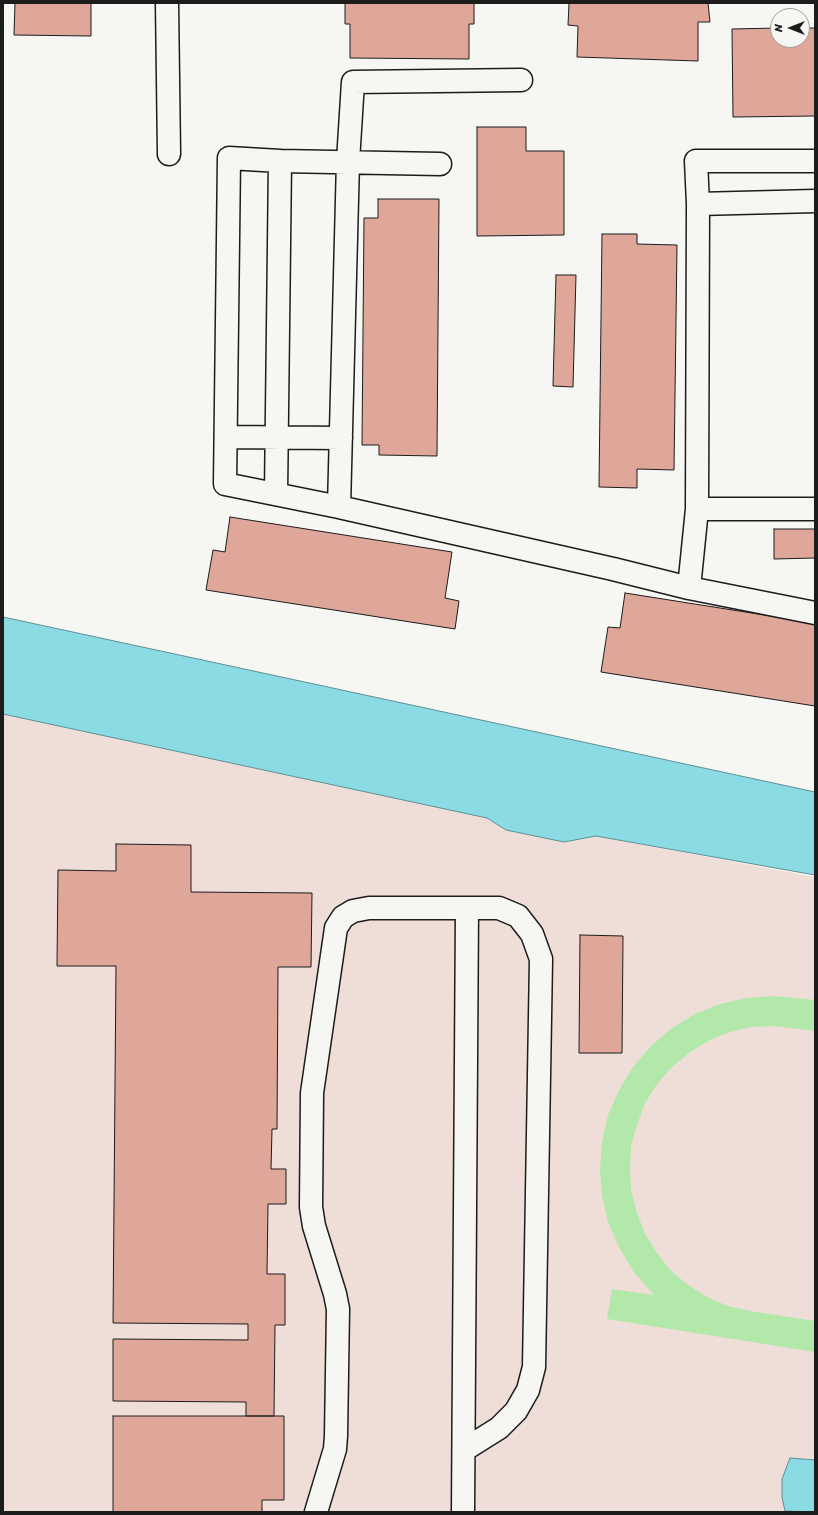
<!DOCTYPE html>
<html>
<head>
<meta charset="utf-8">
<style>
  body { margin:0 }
  #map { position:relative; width:818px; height:1515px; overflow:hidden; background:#f6f6f2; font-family:Sriracha,sans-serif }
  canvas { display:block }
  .frame { position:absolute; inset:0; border:4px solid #1c1c1c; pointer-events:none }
  .north { position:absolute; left:770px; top:8px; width:40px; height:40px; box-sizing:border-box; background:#f6f6f2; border:1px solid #9f9f9c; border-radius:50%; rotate:270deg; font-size:11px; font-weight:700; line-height:16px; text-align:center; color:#1c1c1c }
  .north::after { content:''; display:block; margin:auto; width:14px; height:18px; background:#1c1c1c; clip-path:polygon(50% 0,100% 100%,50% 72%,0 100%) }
</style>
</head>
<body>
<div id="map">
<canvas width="818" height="1515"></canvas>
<div class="frame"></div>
<div class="north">N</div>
</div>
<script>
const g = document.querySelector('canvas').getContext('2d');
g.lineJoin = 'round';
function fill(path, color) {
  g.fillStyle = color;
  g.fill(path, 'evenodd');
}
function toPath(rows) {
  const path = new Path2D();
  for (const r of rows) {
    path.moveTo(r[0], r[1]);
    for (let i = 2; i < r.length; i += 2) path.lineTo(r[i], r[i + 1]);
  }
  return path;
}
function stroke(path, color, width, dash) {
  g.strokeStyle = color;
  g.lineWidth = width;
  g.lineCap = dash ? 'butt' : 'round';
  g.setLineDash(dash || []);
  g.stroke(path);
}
fill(toPath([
  [3,714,487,818,507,830,564,842,596,836,815,877,815,1512,3,1512]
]), '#efded8');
fill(toPath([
  [773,996,815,1000,815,1031,773,1026,751,1027,729,1032,708,1041,689,1053,672,1067,657,1084,645,1103,637,1125,631,1146,630,1169,631,1191,637,1213,645,1234,657,1253,671,1271,688,1285,707,1297,728,1306,750,1311,815,1321,815,1352,607,1319,612,1289,654,1295,633,1271,619,1247,608,1222,602,1196,600,1169,602,1142,608,1115,619,1090,633,1067,651,1046,672,1028,695,1014,720,1004,746,998]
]), '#b2e8aa');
const water = toPath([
  [3,617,815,792,815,875,596,836,564,842,506,830,487,818,3,714,3,617],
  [790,1458,815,1460,815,1512,785,1511,782,1497,782,1479,790,1458]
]);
fill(water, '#8adbe3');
stroke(water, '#5e8f93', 1);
const building = toPath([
  [15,3,91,3,91,36,14,35,15,3],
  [345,3,474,3,474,24,469,24,469,59,350,58,350,24,345,24,345,3],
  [569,3,708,3,710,22,698,22,698,61,577,57,578,26,568,25,569,3],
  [778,28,778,40,802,40,802,28,815,28,815,116,733,117,732,29,778,28],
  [477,127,526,127,526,151,564,151,564,235,477,236,477,127],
  [378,199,439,199,437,456,379,455,379,445,362,445,364,218,378,218,378,199],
  [602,234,637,234,637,244,677,245,674,470,637,469,637,488,599,487,602,234],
  [556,275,576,275,573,387,553,386,556,275],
  [230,517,452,552,445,598,459,601,455,629,206,590,213,550,225,552,230,517],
  [774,529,815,529,815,558,774,559,774,529],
  [625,593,815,623,815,706,601,672,608,627,620,628,625,593],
  [116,844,191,845,191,892,312,893,311,967,278,967,277,1129,272,1129,271,1169,286,1169,286,1204,268,1204,267,1274,285,1274,285,1325,275,1325,274,1416,246,1416,246,1402,113,1401,113,1339,248,1340,248,1324,113,1323,116,966,57,966,58,870,116,871,116,844],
  [580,935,623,936,622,1053,579,1053,580,935],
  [113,1416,284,1416,284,1500,262,1500,262,1512,113,1512,113,1416]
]);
fill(building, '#dfa69a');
stroke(building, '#1c1c1c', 1);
const minor = toPath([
  [167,3,169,154],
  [280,161,440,164],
  [698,204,696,161,815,161],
  [226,437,341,438],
  [276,494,280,161,229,158,225,484,339,507,613,569,689,588,697,509,698,204,815,201],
  [339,507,348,161,353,82,521,80],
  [697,509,815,509],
  [689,588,815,613],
  [316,1512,335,1449,336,1436,338,1309,335,1294,314,1226,311,1207,312,1093,336,928,343,917,353,911,369,908,499,908,518,916,532,934,541,959,534,1367,528,1390,516,1411,499,1428,464,1450],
  [463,1512,467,908]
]);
stroke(minor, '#1c1c1c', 25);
stroke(minor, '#f6f6f2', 22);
</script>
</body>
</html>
